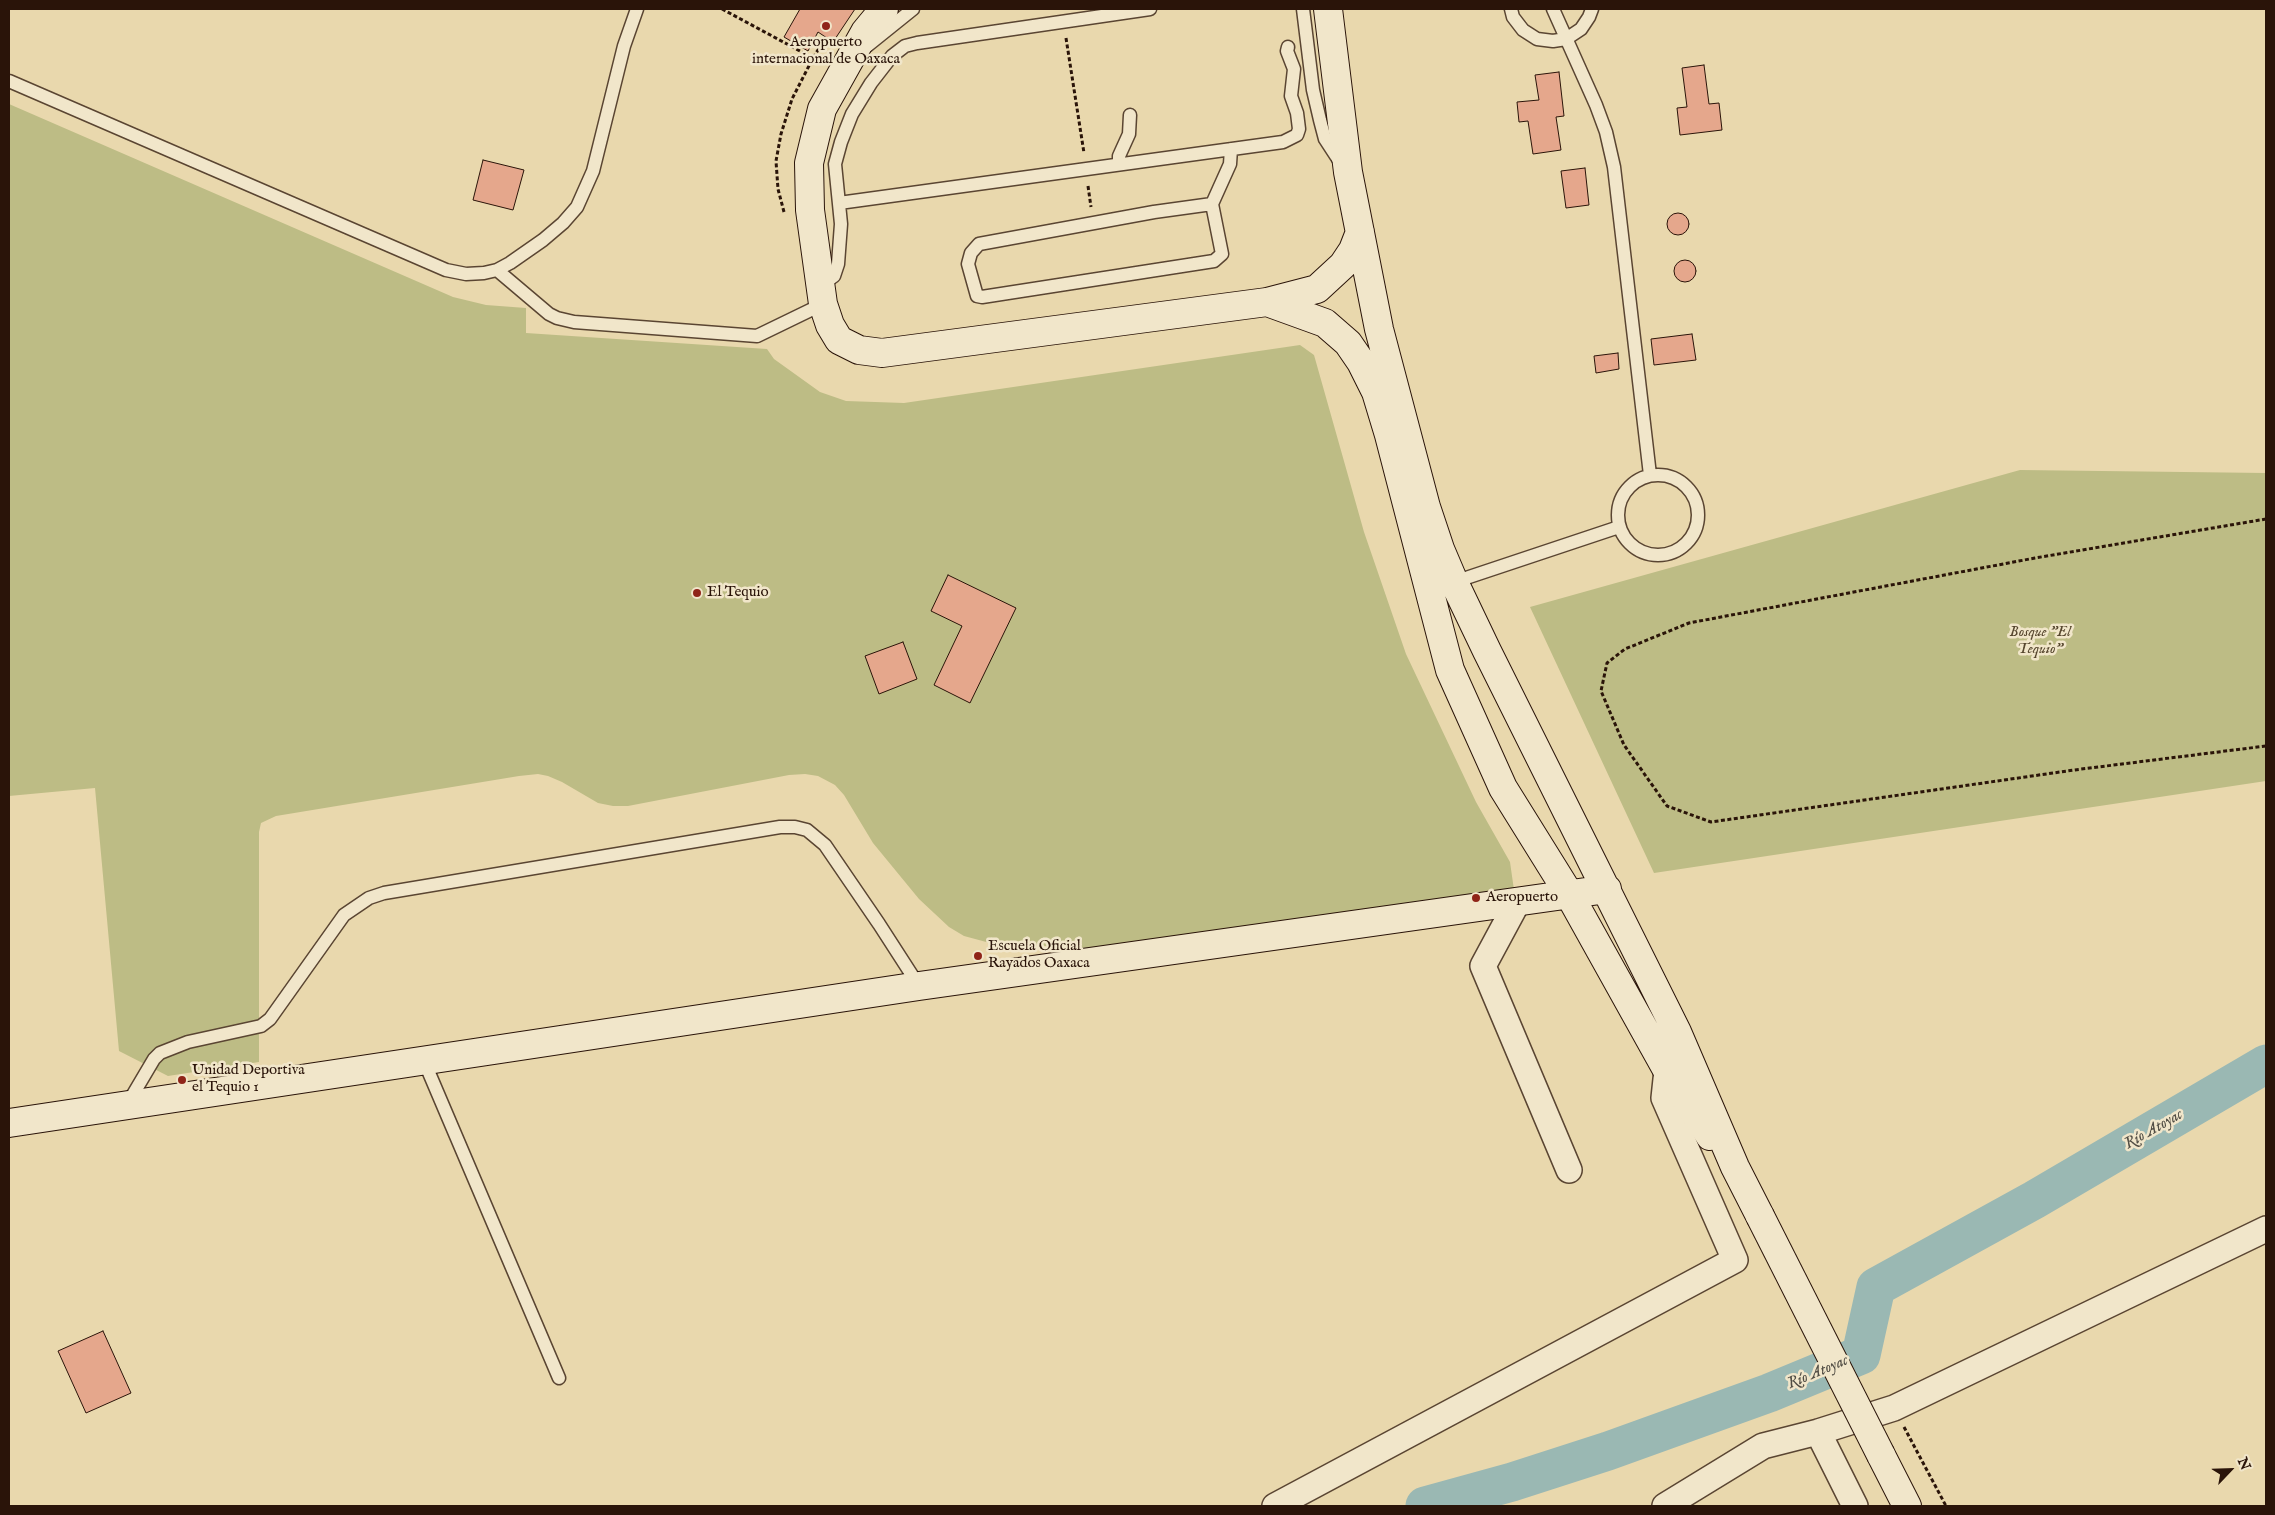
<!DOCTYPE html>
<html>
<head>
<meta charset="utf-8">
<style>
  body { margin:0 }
  #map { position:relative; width:2275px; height:1515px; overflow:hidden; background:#e9d8ad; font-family:"IM FELL English",serif }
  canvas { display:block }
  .frame { position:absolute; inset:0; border:10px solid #2a1409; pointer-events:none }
  .north { position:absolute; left:2205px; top:1445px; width:50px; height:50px; -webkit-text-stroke:4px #f1e6ca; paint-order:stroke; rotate:66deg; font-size:14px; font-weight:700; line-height:20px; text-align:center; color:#2a1409 }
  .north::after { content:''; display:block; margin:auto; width:18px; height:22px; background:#2a1409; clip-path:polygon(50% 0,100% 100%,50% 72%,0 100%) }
</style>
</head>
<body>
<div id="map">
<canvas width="2275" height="1515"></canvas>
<div class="frame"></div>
<div class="north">N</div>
</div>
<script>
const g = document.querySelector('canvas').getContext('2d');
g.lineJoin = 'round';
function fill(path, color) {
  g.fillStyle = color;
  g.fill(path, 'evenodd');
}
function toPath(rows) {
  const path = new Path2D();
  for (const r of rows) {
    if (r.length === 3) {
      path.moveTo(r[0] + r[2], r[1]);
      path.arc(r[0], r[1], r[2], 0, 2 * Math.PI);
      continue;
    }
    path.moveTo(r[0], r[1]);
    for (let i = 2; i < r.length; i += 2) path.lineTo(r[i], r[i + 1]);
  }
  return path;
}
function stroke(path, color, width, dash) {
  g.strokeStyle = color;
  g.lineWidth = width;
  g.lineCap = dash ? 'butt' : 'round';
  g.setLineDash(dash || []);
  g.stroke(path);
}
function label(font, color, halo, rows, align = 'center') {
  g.font = font + ' "IM FELL English",serif';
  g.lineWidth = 5;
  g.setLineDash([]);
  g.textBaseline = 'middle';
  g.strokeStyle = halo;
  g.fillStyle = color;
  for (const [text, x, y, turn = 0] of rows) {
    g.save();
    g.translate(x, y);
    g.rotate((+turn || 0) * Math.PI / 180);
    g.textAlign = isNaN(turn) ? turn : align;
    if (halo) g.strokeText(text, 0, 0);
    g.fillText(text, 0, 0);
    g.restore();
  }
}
fill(toPath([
  [9,104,453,297,486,305,526,308,526,333,767,349,774,359,820,392,846,401,904,403,1300,345,1314,355,1364,532,1406,654,1476,802,1510,862,1514,890,1063,953,1046,946,990,943,964,936,949,927,919,899,873,843,844,795,835,785,818,776,805,774,789,775,628,806,613,806,598,803,562,782,548,776,538,774,519,776,276,816,261,823,259,832,259,1062,168,1076,119,1051,95,788,9,796],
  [2020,470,2266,473,2266,781,1654,873,1530,607]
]), '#bdbc85');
stroke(toPath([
  [1425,1506,1512,1482,1608,1451,1769,1393,1861,1355,1876,1287,2034,1200,2266,1064]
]), '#9ab8b3', 39);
const building = toPath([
  [800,9,855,9,833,42,818,32,808,51,784,37,800,9],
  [1704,65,1709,104,1719,103,1722,130,1680,135,1677,108,1687,107,1682,68,1704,65],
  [1559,72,1564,116,1556,117,1561,150,1533,154,1528,121,1519,122,1517,102,1539,100,1535,75,1559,72],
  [483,160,524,170,513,210,473,200,483,160],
  [1585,168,1589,205,1566,208,1561,171,1585,168],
  [1678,224,11],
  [1685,271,11],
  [1692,334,1696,360,1654,365,1651,339,1692,334],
  [1618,353,1619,369,1596,373,1594,356,1618,353],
  [948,575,1016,608,970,703,934,685,962,626,931,611,948,575],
  [903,642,917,679,879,694,865,656,903,642],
  [103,1331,131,1393,86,1413,58,1351,103,1331]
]);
fill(building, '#e5a78c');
stroke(building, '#2a1409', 1);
const lane = toPath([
  [1303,9,1313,90,1320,120,1325,139,1340,162],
  [1511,9,1513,17,1523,30,1537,39,1553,41,1566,39,1581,29,1589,17,1592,9],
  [1553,9,1596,105,1606,132,1614,167,1650,475],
  [867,46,913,9],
  [9,81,446,270,466,274,484,273,497,270,510,263,543,240,563,223,577,207,593,171,624,46,637,9],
  [1119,164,1119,156,1129,134,1130,115],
  [839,203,1283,142,1297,135,1299,129,1297,113,1291,96,1294,69,1287,51,1288,47],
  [1212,204,1154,212,979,244,971,253,968,264,977,296,982,297,1214,261,1222,254,1212,204,1230,164,1231,149],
  [497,270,549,314,557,318,574,322,757,336,823,304],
  [820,286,834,276,838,264,841,224,835,164,841,142,852,114,871,83,892,56,905,46,917,43,1150,9],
  [1658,515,40],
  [1454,582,1619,527],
  [424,1061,559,1378],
  [128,1103,154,1059,160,1053,188,1042,261,1026,270,1019,344,915,369,898,384,893,780,827,795,827,807,830,825,845,879,924,919,986]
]);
const street = toPath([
  [1518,901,1483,966,1569,1170],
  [1818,1432,1855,1506],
  [1275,1506,1735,1260,1664,1098,1667,1070],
  [1665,1506,1763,1446,1818,1432,1894,1408,2266,1229]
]);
const secondary = toPath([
  [884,9,865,32,822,109,809,163,810,210,823,304,830,325,839,340,859,350,882,353,1267,302,1317,289,1343,265,1353,250,1360,232],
  [1328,9,1348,172,1379,329,1426,507,1440,549,1454,582,1487,651,1677,1032,1735,1167,1760,1216],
  [1267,302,1325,323,1348,343,1361,362,1376,392,1389,435,1450,670,1503,788,1569,894,1667,1070,1710,1136],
  [9,1123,919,986,1607,889],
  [1881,1455,1907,1506]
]);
stroke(lane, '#5a4532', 15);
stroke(street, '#5a4532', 28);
stroke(secondary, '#2a1409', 30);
stroke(toPath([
  [722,9,813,58],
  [1066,38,1084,153],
  [1088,186,1091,207],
  [784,212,778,189,776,161,781,134,792,99,813,58,826,37],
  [2266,519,2035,558,1689,623,1625,649,1607,663,1601,691,1624,745,1667,806,1711,822,2074,770,2266,746],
  [1904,1427,1946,1506]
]), '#2a1409', 3, [4, 2.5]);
stroke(lane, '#f1e6ca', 12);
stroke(street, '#f1e6ca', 25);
stroke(secondary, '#f1e6ca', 28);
const secondaryBridge = toPath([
  [1760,1216,1881,1455]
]);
stroke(secondaryBridge, '#2a1409', 30, []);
stroke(secondaryBridge, '#f1e6ca', 28);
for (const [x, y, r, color] of [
  [826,26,5,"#8f2418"],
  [697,593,5,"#8f2418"],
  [1476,898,5,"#8f2418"],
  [978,956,5,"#8f2418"],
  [182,1080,5,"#8f2418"]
]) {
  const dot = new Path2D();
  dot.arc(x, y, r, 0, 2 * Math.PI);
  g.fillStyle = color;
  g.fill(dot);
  stroke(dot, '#f1e6ca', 2);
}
label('15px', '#2a1409', '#f1e6ca', [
  ["Aeropuerto",826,43,"center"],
  ["internacional de Oaxaca",826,60,"center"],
  ["El Tequio",707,593],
  ["Aeropuerto",1486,898],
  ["Escuela Oficial",988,947],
  ["Rayados Oaxaca",988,964],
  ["Unidad Deportiva",192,1071],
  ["el Tequio 1",192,1088]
], 'left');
label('italic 15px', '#56462e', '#f1e6ca', [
  ["Bosque \"El",2040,633],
  ["Tequio\"",2040,650]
]);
label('italic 16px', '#514d44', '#f1e6ca', [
  ["Río Atoyac",2154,1130,-30],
  ["Río Atoyac",1818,1373,-23]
]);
</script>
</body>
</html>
